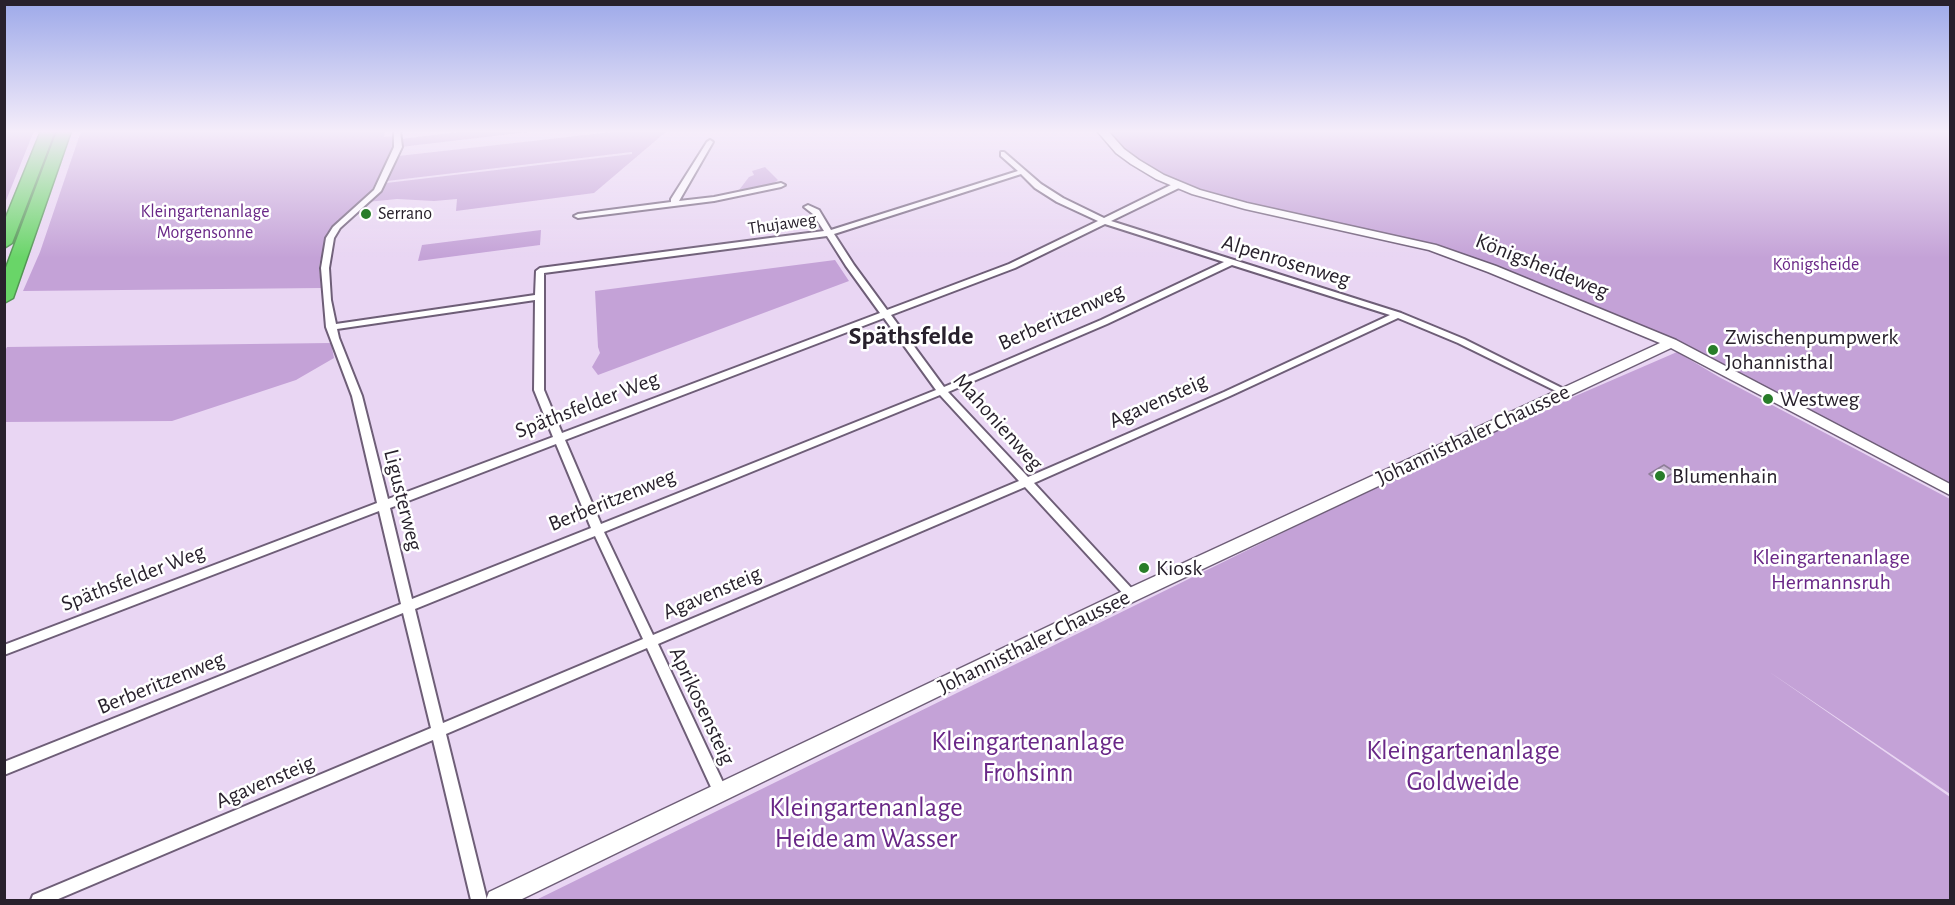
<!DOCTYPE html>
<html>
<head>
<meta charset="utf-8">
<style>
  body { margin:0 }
  #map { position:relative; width:1955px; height:905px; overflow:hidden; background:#e9d6f3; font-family:"Alegreya Sans",sans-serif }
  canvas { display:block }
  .frame { position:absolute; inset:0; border:6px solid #28212c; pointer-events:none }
</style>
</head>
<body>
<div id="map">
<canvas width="1955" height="905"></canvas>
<div class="frame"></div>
</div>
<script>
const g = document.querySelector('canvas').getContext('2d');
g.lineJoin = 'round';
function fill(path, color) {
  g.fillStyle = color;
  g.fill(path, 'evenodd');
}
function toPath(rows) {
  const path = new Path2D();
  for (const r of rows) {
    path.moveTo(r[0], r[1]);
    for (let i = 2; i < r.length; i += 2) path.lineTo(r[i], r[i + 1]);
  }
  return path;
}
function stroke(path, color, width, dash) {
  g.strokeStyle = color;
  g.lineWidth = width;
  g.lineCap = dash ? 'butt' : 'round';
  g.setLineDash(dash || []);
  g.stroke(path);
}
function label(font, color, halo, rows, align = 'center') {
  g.font = font + ' "Alegreya Sans",sans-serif';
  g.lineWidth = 5;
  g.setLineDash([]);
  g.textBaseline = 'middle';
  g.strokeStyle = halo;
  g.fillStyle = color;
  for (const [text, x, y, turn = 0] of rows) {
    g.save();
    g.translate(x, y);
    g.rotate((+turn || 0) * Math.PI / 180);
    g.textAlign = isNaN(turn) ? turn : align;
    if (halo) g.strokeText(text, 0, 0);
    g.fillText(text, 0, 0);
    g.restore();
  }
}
fill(toPath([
  [6,131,34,131,5,203,4,134],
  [81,131,385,131,384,137,393,136,393,149,371,192,327,233,319,266,321,288,23,291,40,252],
  [466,131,537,131,401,147,401,139],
  [621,131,667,131,594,193,456,211,457,199,434,201,397,199,367,202,386,183,632,154,632,152,387,181,398,156],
  [1108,131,1950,131,1950,486,1745,379,1422,242,1208,194,1156,172,1129,156],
  [765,167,778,180,774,183,775,185,736,194,749,177,754,175,752,171],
  [541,230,540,245,418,261,422,245],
  [835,260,849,281,598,375,592,367,600,353,598,347,595,291],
  [331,343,334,358,296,380,172,421,5,422,4,353,7,347],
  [1677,352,1719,377,1950,499,1950,794,1768,671,1950,797,1950,900,536,900,1453,449]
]), '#c4a2d7');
const building = toPath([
  [1664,465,1675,472,1660,481,1649,474,1664,465]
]);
fill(building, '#c7b6d2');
stroke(building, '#8e7e98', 1.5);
const street = toPath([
  [394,131,400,131,402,147,381,191,340,228,334,238,329,268,331,300,336,324,535,295,536,271,540,268,824,231,813,214,804,207,808,205,819,210,831,230,1018,171,1001,156,1001,152,1004,152,1041,184,1063,198,1104,218,1175,183,1181,183,1181,187,1111,221,1401,313,1464,339,1570,392,1568,394,1562,394,1458,343,1398,318,1230,396,1034,483,1135,592,1137,595,1135,598,1131,600,1127,598,1025,487,658,644,728,793,726,798,721,799,716,798,647,648,446,734,487,900,471,900,433,740,56,900,31,900,33,895,431,728,403,613,4,775,4,762,401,604,379,511,4,655,4,645,377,503,352,396,326,327,321,268,326,238,333,227,374,190,394,147,394,131],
  [1021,174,1035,188,1057,202,1098,221,1009,264,887,310,854,265,834,234,1021,174],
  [1105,224,1224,262,1101,320,944,387,891,315,1015,268,1105,224],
  [827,236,846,266,880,313,562,433,544,390,544,273,827,236],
  [1232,265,1390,315,1224,392,1028,477,948,392,1107,324,1232,265],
  [535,300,534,390,553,437,388,499,362,396,339,338,337,329,535,300],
  [884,318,936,390,601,524,565,440,884,318],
  [940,395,1019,481,653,635,604,532,940,395],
  [556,444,591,528,412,599,390,508,556,444],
  [595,536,643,639,443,723,415,609,595,536],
  [710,140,713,142,679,201,714,197,781,183,785,185,781,187,714,201,578,218,574,216,578,214,671,202,671,199,707,142,710,140]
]);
const secondary = toPath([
  [1097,131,1108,131,1124,149,1139,160,1164,175,1200,190,1247,203,1436,245,1496,266,1676,340,1950,484,1950,495,1671,348,1137,600,520,900,486,900,489,892,1125,590,1660,343,1488,272,1429,250,1245,209,1192,194,1156,179,1131,164,1116,153,1097,131]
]);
const highway = toPath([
  [41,131,55,131,12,243,4,248,4,222,41,131],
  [57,131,71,131,13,298,4,303,4,273,57,131]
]);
stroke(street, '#6e5e77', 4);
stroke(secondary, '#6e5e77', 3);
stroke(highway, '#529653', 3);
fill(street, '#fff');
fill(secondary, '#fff');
fill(highway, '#69d568');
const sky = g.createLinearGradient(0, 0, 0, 258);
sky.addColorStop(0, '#9da9e9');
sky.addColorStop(0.51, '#f5edfa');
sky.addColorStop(1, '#f5edfa00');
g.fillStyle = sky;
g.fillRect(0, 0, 1955, 258);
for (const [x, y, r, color] of [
  [366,214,6,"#287d29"],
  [1713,350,6,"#287d29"],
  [1768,399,6,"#287d29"],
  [1660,476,6,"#287d29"],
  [1144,568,6,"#287d29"]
]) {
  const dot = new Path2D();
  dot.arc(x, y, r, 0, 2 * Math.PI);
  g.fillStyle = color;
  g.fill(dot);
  stroke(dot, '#fff', 2);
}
label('18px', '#692787', '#fff', [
  ["Kleingartenanlage",205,212],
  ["Morgensonne",205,233],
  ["Königsheide",1816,265]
]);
label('18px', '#28212c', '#fff', [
  ["Serrano",378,214]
], 'left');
label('18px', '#28212c', '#fff', [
  ["Thujaweg",782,224,-8]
]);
label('22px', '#28212c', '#fff', [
  ["Alpenrosenweg",1286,261,17],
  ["Königsheideweg",1542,266,22],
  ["Berberitzenweg",1061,317,-24],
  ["Agavensteig",1158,401,-24],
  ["Späthsfelder Weg",587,405,-21],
  ["Mahonienweg",998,422,48],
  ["Johannisthaler Chaussee",1473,435,-25],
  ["Ligusterweg",403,500,76],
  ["Berberitzenweg",612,500,-22],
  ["Späthsfelder Weg",133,578,-21],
  ["Agavensteig",712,593,-23],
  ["Johannisthaler Chaussee",1034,642,-26],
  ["Berberitzenweg",161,683,-22],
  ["Aprikosensteig",702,706,65],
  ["Agavensteig",265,782,-23]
]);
label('22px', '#28212c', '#fff', [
  ["Zwischenpumpwerk",1725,337],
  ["Johannisthal",1725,362],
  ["Westweg",1780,399],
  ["Blumenhain",1672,476],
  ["Kiosk",1156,568]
], 'left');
label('22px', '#692787', '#fff', [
  ["Kleingartenanlage",1831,557],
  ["Hermannsruh",1831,582]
]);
label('bold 26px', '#28212c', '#fff', [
  ["Späthsfelde",911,336]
]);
label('27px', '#692787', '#fff', [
  ["Kleingartenanlage",1028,742],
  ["Frohsinn",1028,773],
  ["Kleingartenanlage",1463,751],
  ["Goldweide",1463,782],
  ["Kleingartenanlage",866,808],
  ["Heide am Wasser",866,839]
]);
</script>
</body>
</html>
